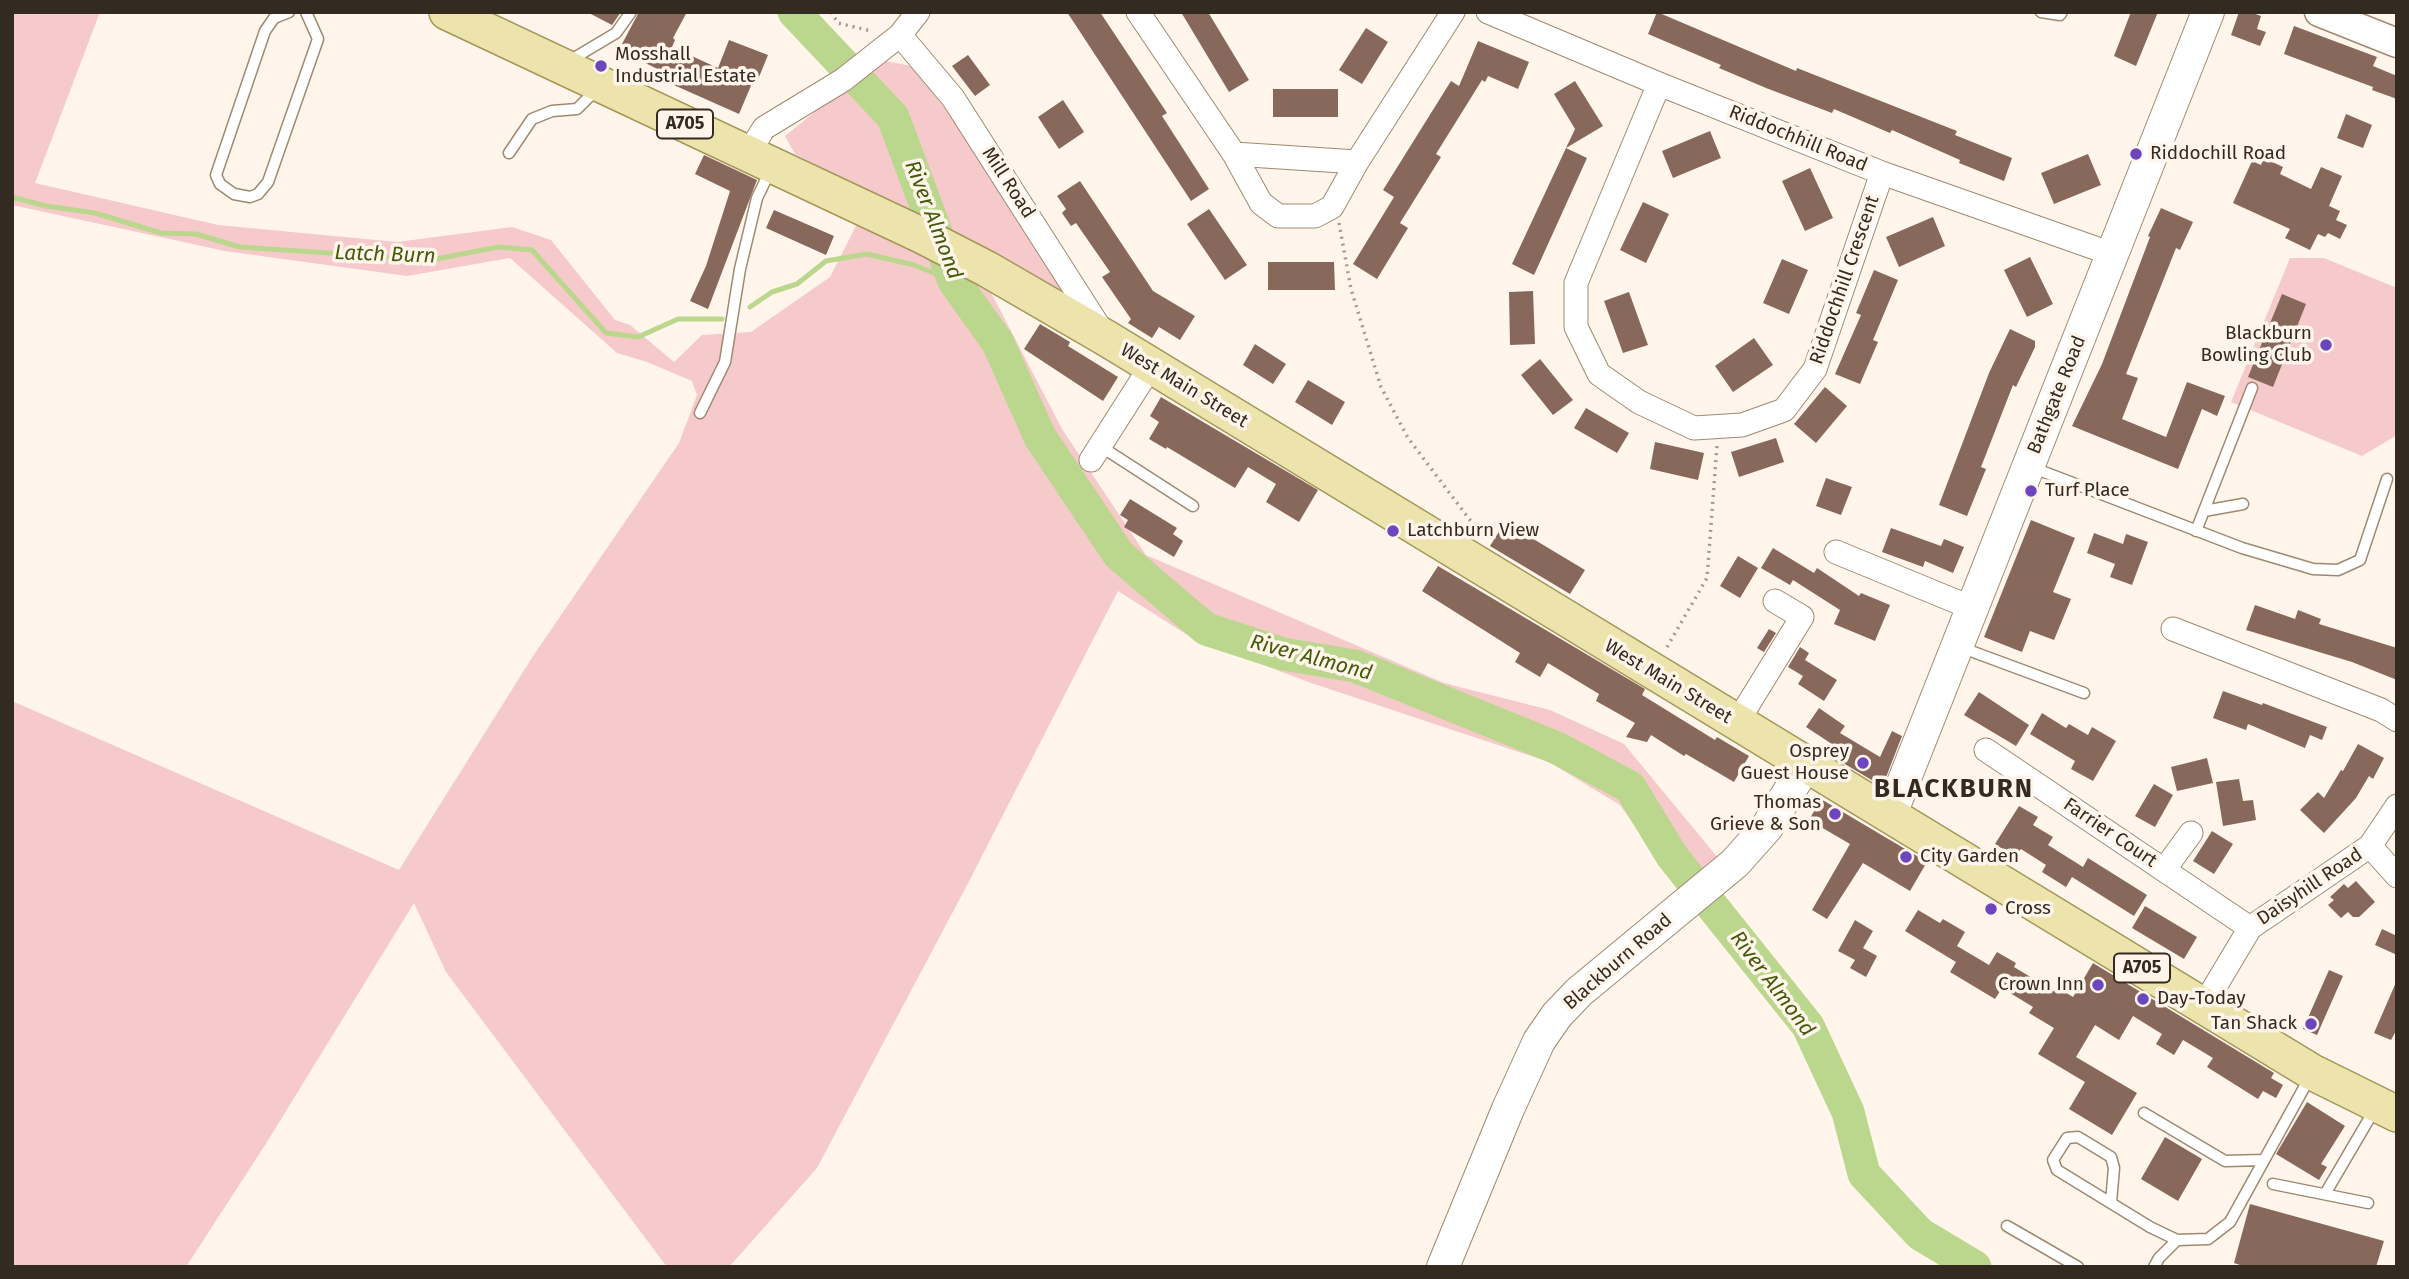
<!DOCTYPE html>
<html>
<head>
<meta charset="utf-8">
<style>
  body { margin:0 }
  #map { position:relative; width:2409px; height:1279px; overflow:hidden; background:#fff5ea; font-family:"Fira Sans",sans-serif }
  canvas { display:block }
  .frame { position:absolute; inset:0; border:14px solid #342b20; pointer-events:none }
</style>
</head>
<body>
<div id="map">
<canvas width="2409" height="1279"></canvas>
<div class="frame"></div>
</div>
<script>
const g = document.querySelector('canvas').getContext('2d');
g.lineJoin = 'round';
function fill(path, color) {
  g.fillStyle = color;
  g.fill(path, 'evenodd');
}
function toPath(rows) {
  const path = new Path2D();
  for (const r of rows) {
    path.moveTo(r[0], r[1]);
    for (let i = 2; i < r.length; i += 2) path.lineTo(r[i], r[i + 1]);
  }
  return path;
}
function stroke(path, color, width, dash) {
  g.strokeStyle = color;
  g.lineWidth = width;
  g.lineCap = dash ? 'butt' : 'round';
  g.setLineDash(dash || []);
  g.stroke(path);
}
function label(font, color, halo, rows, align = 'center') {
  g.font = font + ' "Fira Sans",sans-serif';
  g.lineWidth = 7;
  g.setLineDash([]);
  g.textBaseline = 'middle';
  g.strokeStyle = halo;
  g.fillStyle = color;
  for (const [text, x, y, turn = 0] of rows) {
    g.save();
    g.translate(x, y);
    g.rotate((+turn || 0) * Math.PI / 180);
    g.textAlign = isNaN(turn) ? turn : align;
    if (halo) g.strokeText(text, 0, 0);
    g.fillText(text, 0, 0);
    g.restore();
  }
}
fill(toPath([
  [12,12,100,12,35,183,218,225,397,242,512,227,551,240,615,320,630,325,674,362,702,335,751,332,830,277,861,216,984,279,1062,429,1146,555,1444,683,1550,710,1624,744,1718,858,1676,885,1620,805,1549,762,1311,683,1192,638,1118,591,965,889,817,1168,729,1267,667,1267,446,972,414,903,267,1142,186,1267,12,1267,12,701,399,870,533,656,679,443,697,395,692,381,647,362,617,353,510,258,407,276,225,251,12,205],
  [879,60,912,66,976,149,1074,300,795,154,785,136],
  [2290,258,2324,258,2397,288,2397,435,2362,456,2231,402]
]), '#f6cacb');
stroke(toPath([
  [12,197,46,206,95,213,161,233,196,234,240,247,431,260,498,247,532,250,606,333,638,337,678,319,722,319],
  [750,307,772,292,797,284,826,261,867,254,914,265,954,281]
]), '#bbd78e', 5);
stroke(toPath([
  [794,12,893,117,954,281,998,343,1040,437,1119,555,1206,629,1283,654,1355,666,1557,748,1630,787,1672,856,1808,1026,1848,1112,1864,1174,1920,1234,1975,1267]
]), '#bbd78e', 33);
fill(toPath([
  [587,12,621,12,612,25],
  [639,12,687,12,673,38,675,40,672,47,718,68,729,40,768,55,757,82,753,81,739,114,667,82,670,75,639,60,642,53,622,44],
  [1067,12,1100,12,1167,113,1162,116,1209,189,1191,201],
  [1181,12,1208,12,1249,80,1229,92],
  [1657,12,1796,71,1797,68,1957,131,1955,135,2012,158,2004,181,1959,163,1960,160,1892,130,1890,133,1834,109,1832,113,1766,88,1719,68,1721,65,1648,34],
  [2131,12,2158,12,2136,66,2114,56],
  [2239,12,2250,12,2261,16,2257,29,2266,32,2260,46,2231,35],
  [2294,26,2377,57,2373,66,2397,76,2397,99,2372,90,2373,87,2284,54],
  [1366,28,1388,42,1362,84,1339,70],
  [1478,41,1529,62,1518,89,1488,76,1485,82,1482,80,1436,154,1441,157,1400,223,1408,228,1377,279,1353,264,1394,197,1383,190,1451,81,1459,86],
  [968,55,990,85,975,96,952,66],
  [1575,81,1603,126,1566,148,1575,129,1554,94],
  [1273,89,1338,89,1338,117,1273,117],
  [1063,100,1084,132,1059,149,1038,117],
  [2346,114,2372,125,2363,148,2337,138],
  [1710,131,1721,158,1673,178,1662,151],
  [1566,148,1587,158,1534,275,1512,264],
  [2088,154,2101,185,2054,204,2041,173],
  [704,155,757,180,708,309,690,301,706,266,730,191,695,174],
  [2264,158,2283,167,2280,174,2311,189,2321,167,2342,176,2329,206,2340,211,2336,220,2347,225,2340,239,2328,233,2325,237,2318,234,2310,250,2285,238,2290,229,2233,203,2252,161,2261,165],
  [1810,168,1833,218,1805,231,1782,181],
  [1080,181,1153,291,1195,316,1180,340,1159,327,1152,338,1128,323,1131,319,1102,277,1110,272,1076,223,1071,226,1062,213,1066,209,1057,196],
  [1643,202,1669,214,1646,263,1620,250],
  [2161,208,2193,222,2180,250,2176,248,2126,374,2138,378,2122,419,2166,437,2187,382,2225,396,2217,416,2202,409,2178,469,2072,426,2102,364,2150,237,2148,236],
  [1209,209,1247,265,1225,280,1187,224],
  [774,210,834,236,826,255,766,228],
  [1933,217,1945,246,1899,267,1886,237],
  [2030,257,2053,304,2027,317,2004,270],
  [1782,259,1808,270,1789,314,1763,303],
  [1268,262,1334,262,1335,290,1268,290],
  [1874,270,1898,280,1873,340,1878,342,1860,384,1835,374,1861,315,1856,313],
  [1533,291,1535,344,1510,345,1509,292],
  [1629,292,1648,345,1623,353,1604,301],
  [2282,294,2306,304,2273,387,2248,377],
  [1040,324,1070,342,1068,346,1118,377,1103,401,1024,349],
  [2010,329,2035,341,2035,347,2016,387,2013,385,1981,467,1986,469,1967,516,1939,505,1989,373],
  [1754,338,1773,365,1733,392,1715,366],
  [1255,344,1286,364,1273,384,1243,365],
  [1540,359,1573,400,1553,415,1521,375],
  [1308,380,1345,402,1332,425,1295,402],
  [1825,387,1847,406,1816,443,1794,424],
  [1161,397,1318,490,1299,522,1266,502,1276,484,1248,467,1235,488,1167,447,1166,449,1149,439,1159,422,1150,416],
  [1586,408,1629,433,1617,453,1574,428],
  [1776,438,1784,462,1739,477,1731,452],
  [1655,442,1704,453,1698,480,1650,469],
  [1826,478,1852,487,1841,515,1816,506],
  [1130,499,1177,528,1173,534,1183,541,1174,557,1124,527,1128,520,1120,515],
  [2031,520,2075,538,2053,592,2071,599,2054,640,2030,631,2022,652,1984,637],
  [1505,522,1585,570,1570,594,1490,546],
  [1891,528,1941,546,1944,539,1964,547,1953,573,1925,561,1923,567,1882,552],
  [2094,533,2123,544,2126,534,2148,542,2132,585,2110,577,2115,564,2087,553],
  [1773,548,1814,573,1817,568,1859,596,1861,593,1890,605,1875,641,1834,624,1840,610,1793,580,1790,585,1761,568],
  [1738,556,1758,568,1740,598,1720,586],
  [1438,566,1645,689,1642,695,1715,740,1717,737,1749,756,1734,782,1686,754,1684,756,1651,735,1647,742,1626,737,1635,723,1596,701,1599,694,1548,663,1540,677,1515,662,1520,653,1422,591],
  [2255,605,2295,619,2298,610,2321,619,2319,624,2397,648,2397,680,2352,662,2246,630],
  [1769,629,1776,633,1764,652,1757,648],
  [1800,647,1809,653,1805,660,1837,680,1824,701,1798,684,1803,676,1788,667],
  [2223,691,2262,705,2263,703,2327,727,2322,740,2310,735,2305,748,2248,724,2246,730,2213,718],
  [1979,692,2029,725,2016,746,1964,715],
  [1819,708,1845,726,1840,733,1880,757,1892,731,1902,736,1883,785,1880,785,1833,757,1838,748,1806,727],
  [2042,713,2066,728,2069,724,2088,735,2092,727,2116,741,2093,781,2071,769,2075,761,2030,734],
  [2358,744,2384,758,2373,779,2369,776,2356,798,2324,833,2300,810,2318,792,2324,798,2341,770,2343,771],
  [2207,758,2213,783,2177,791,2171,767],
  [2239,779,2243,801,2253,800,2256,820,2223,826,2216,782],
  [2154,784,2173,795,2155,827,2135,816],
  [1821,799,1927,862,1910,891,1863,863,1827,919,1812,910,1850,844,1809,820],
  [2019,806,2038,817,2033,825,2053,837,2048,845,2083,867,2088,858,2147,895,2134,916,2072,877,2066,887,2042,872,2046,865,2021,849,2015,857,1995,844],
  [2212,831,2233,844,2214,874,2193,861],
  [2356,881,2375,902,2359,917,2353,917,2348,912,2341,918,2328,905,2334,900,2330,897,2344,884,2348,888],
  [2145,906,2197,937,2184,959,2132,928],
  [1918,910,1940,923,1943,919,1965,932,1957,946,1989,965,1997,952,2016,963,2014,967,2057,993,2060,989,2073,997,2093,963,2274,1073,2271,1078,2283,1085,2276,1098,2263,1091,2258,1099,2207,1067,2213,1058,2183,1040,2174,1055,2156,1044,2162,1034,2133,1016,2119,1040,2095,1025,2076,1057,2137,1093,2112,1135,2069,1109,2085,1082,2038,1054,2054,1028,2029,1013,2033,1007,2002,988,1995,999,1950,972,1956,962,1905,931],
  [1855,920,1873,931,1863,948,1877,956,1866,977,1850,968,1855,960,1838,951],
  [2382,929,2397,936,2397,955,2375,945],
  [2329,970,2343,976,2317,1035,2303,1029],
  [2397,980,2397,1029,2391,1040,2374,1033],
  [2307,1102,2345,1126,2321,1164,2327,1167,2319,1180,2276,1154],
  [2165,1137,2202,1159,2178,1201,2141,1179],
  [2250,1204,2384,1241,2376,1267,2246,1267,2234,1263]
]), '#88685b');
const service = toPath([
  [289,12,274,18,265,31,216,175,220,184,234,194,250,197,258,194,268,182,318,39,306,12],
  [2041,12,2060,15,2062,12],
  [569,61,616,33,631,12],
  [509,153,532,119,552,111,577,109,590,96,594,85],
  [700,413,725,362,740,269,757,198,771,169],
  [1100,446,1193,506],
  [2031,467,2242,548,2313,569,2338,570,2360,560,2387,479],
  [2204,511,2243,504],
  [2196,531,2252,388],
  [1960,647,2084,693],
  [2144,1113,2225,1161,2263,1160],
  [2273,1184,2368,1203],
  [2325,1194,2376,1107],
  [2111,1202,2114,1168,2111,1157,2078,1137,2067,1138,2053,1160,2057,1170,2150,1227,2177,1240,2208,1239,2230,1222,2311,1075],
  [2007,1226,2078,1267],
  [2154,1267,2159,1258,2177,1240]
]);
const minor = toPath([
  [1138,12,1234,154,1357,162,1453,12],
  [1488,12,1659,84,1882,173,2112,254],
  [900,35,953,98,1103,333],
  [1659,84,1576,283,1576,327,1599,374,1639,402,1694,428,1742,425,1784,410,1815,369,1882,173],
  [748,154,764,128,843,80,900,35,918,12],
  [1234,154,1261,203,1278,216,1315,216,1332,207,1357,162],
  [1091,460,1151,366],
  [1836,552,1972,608],
  [2173,629,2381,710,2397,720],
  [1736,724,1802,617,1775,601],
  [1986,750,2250,928],
  [2370,846,2397,876],
  [2164,870,2191,833],
  [2204,1005,2250,928,2370,846,2397,806]
]);
const tertiary = toPath([
  [2319,12,2397,43]
]);
const secondary = toPath([
  [1890,816,2208,12],
  [1443,1267,1508,1109,1539,1041,1557,1015,1579,992,1735,863,1767,827,1805,766]
]);
const primary = toPath([
  [447,12,923,236,987,269,1106,338,2312,1072,2397,1114]
]);
stroke(service, '#9f896f', 13);
stroke(minor, '#9f896f', 25);
stroke(tertiary, '#9f896f', 31);
stroke(secondary, '#9f896f', 34);
stroke(primary, '#a49658', 38);
stroke(toPath([
  [831,12,838,23,871,31],
  [1339,223,1351,289,1381,387,1408,438,1482,536],
  [1667,647,1707,578,1717,446]
]), '#a3998e', 3.5, [2, 5]);
stroke(service, '#fff', 10);
stroke(minor, '#fff', 23);
stroke(tertiary, '#fff', 28);
stroke(secondary, '#fff', 32);
stroke(primary, '#ede3ad', 35);
for (const [x, y, r, color] of [
  [601,66,7,"#6d45bd"],
  [2136,154,7,"#6d45bd"],
  [2326,345,7,"#6d45bd"],
  [2031,491,7,"#6d45bd"],
  [1393,531,7,"#6d45bd"],
  [1863,763,7,"#6d45bd"],
  [1835,814,7,"#6d45bd"],
  [1906,857,7,"#6d45bd"],
  [1991,909,7,"#6d45bd"],
  [2098,985,7,"#6d45bd"],
  [2143,999,7,"#6d45bd"],
  [2311,1024,7,"#6d45bd"]
]) {
  const dot = new Path2D();
  dot.arc(x, y, r, 0, 2 * Math.PI);
  g.fillStyle = color;
  g.fill(dot);
  stroke(dot, '#fff5ea', 2.5);
}
for (const [x, y, w] of [
  [685,124,56],
  [2142,968,56]
]) {
  const box = new Path2D();
  box.roundRect(x - w / 2, y - 14.5, w, 29, 5);
  g.fillStyle = '#fff5ea';
  g.fill(box);
  stroke(box, '#342b20', 2);
}
label('bold 18px', '#342b20', null, [
  ["A705",685,124],
  ["A705",2142,968]
]);
label('19px', '#342b20', '#fff5ea', [
  ["Mosshall",615,55],
  ["Industrial Estate",615,77],
  ["Riddochill Road",2150,154],
  ["Blackburn",2312,334,"right"],
  ["Bowling Club",2312,356,"right"],
  ["Turf Place",2045,491],
  ["Latchburn View",1407,531],
  ["Osprey",1849,752,"right"],
  ["Guest House",1849,774,"right"],
  ["Thomas",1821,803,"right"],
  ["Grieve & Son",1821,825,"right"],
  ["City Garden",1920,857],
  ["Cross",2005,909],
  ["Crown Inn",2084,985,"right"],
  ["Day-Today",2157,999],
  ["Tan Shack",2297,1024,"right"]
], 'left');
label('19px', '#342b20', '#fff5ea', [
  ["Riddochhill Road",1798,139,22],
  ["Mill Road",1008,183,57],
  ["Riddochhill Crescent",1845,280,-71],
  ["West Main Street",1184,386,31],
  ["Bathgate Road",2057,395,-68],
  ["West Main Street",1668,682,31],
  ["Farrier Court",2110,833,34],
  ["Daisyhill Road",2310,887,-34],
  ["Blackburn Road",1618,962,-41]
]);
label('italic 21px', '#435b0a', '#fff5ea', [
  ["River Almond",933,220,69],
  ["Latch Burn",385,255,2],
  ["River Almond",1311,658,15],
  ["River Almond",1772,984,53]
]);
g.letterSpacing = '2px';
label('bold 26px', '#342b20', '#fff5ea', [
  ["BLACKBURN",1954,790]
]);
g.letterSpacing = '0px';
</script>
</body>
</html>
